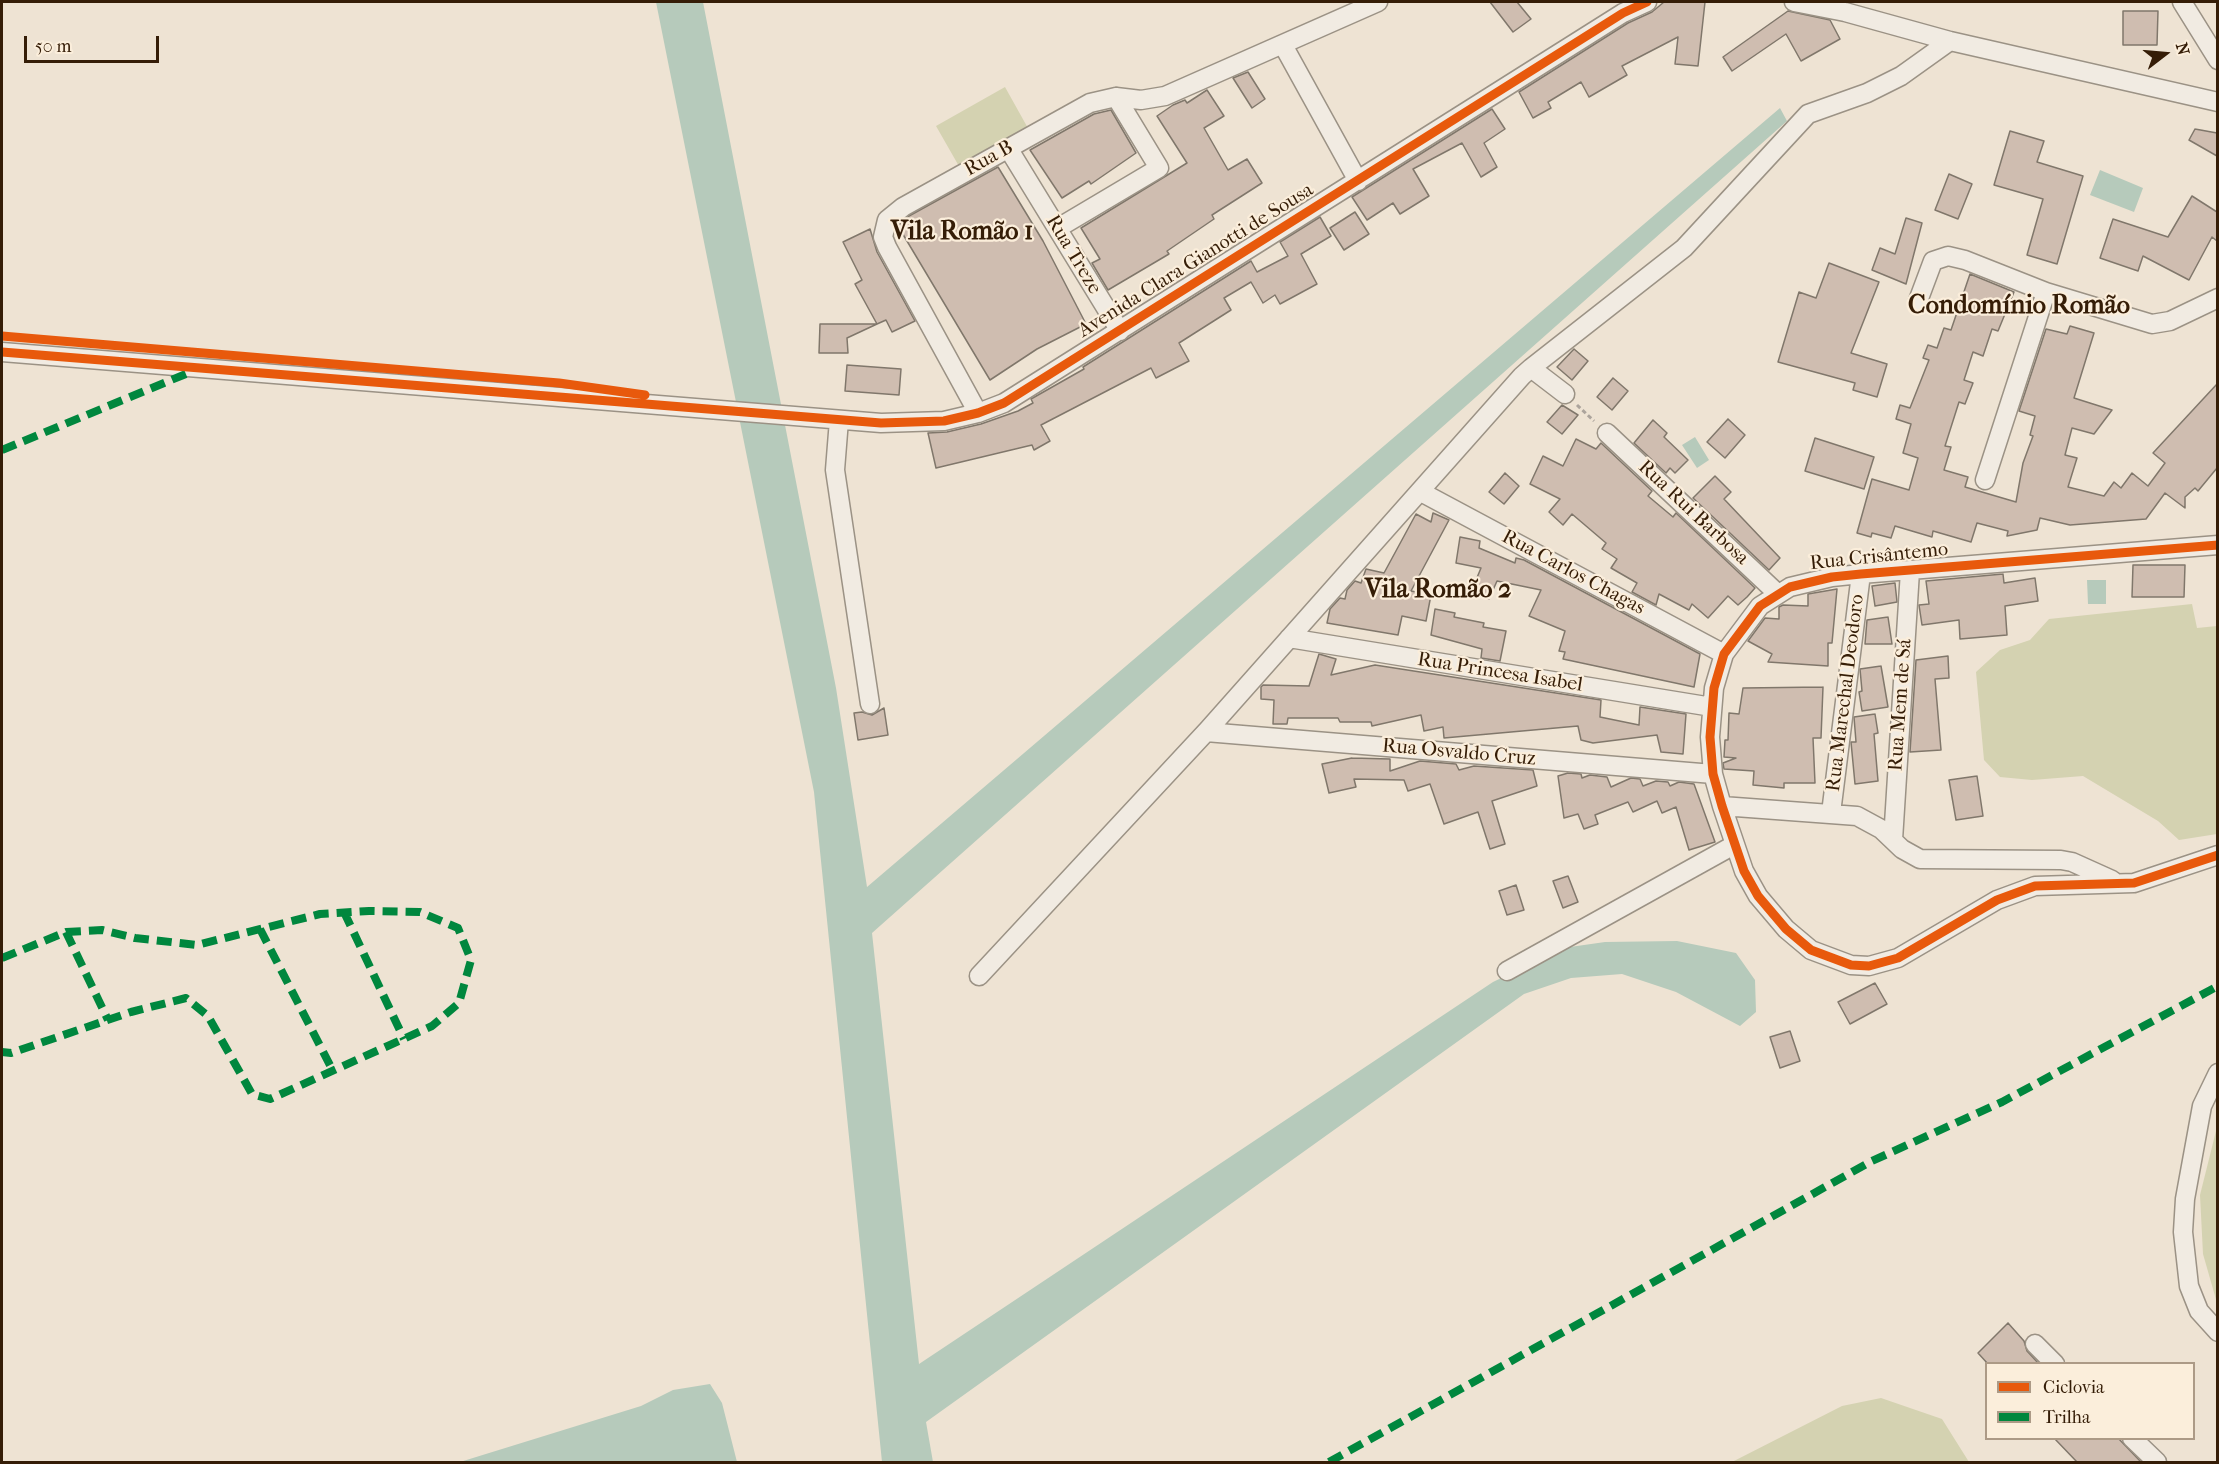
<!DOCTYPE html>
<html>
<head>
<meta charset="utf-8">
<style>
  body { margin:0 }
  #map { position:relative; width:2219px; height:1464px; overflow:hidden; background:#eee3d3; font-family:"IM FELL French Canon",serif }
  canvas { display:block }
  .frame { position:absolute; inset:0; border:3px solid #351d07; pointer-events:none }
  .legend { position:absolute; left:1985px; top:1362px; width:210px; height:78px; box-sizing:border-box; background:#fbeedb; border:2px solid #ac9a86; margin:0; padding:8px 10px; list-style:none; font-size:18px; color:#351d07 }
  .legend li { display:flex; align-items:center; gap:12px; height:30px }
  .legend b { width:30px; border:2px solid #ac9a86 }
  .north { position:absolute; left:2135px; top:24px; width:60px; height:60px; -webkit-text-stroke:4px #fbeedb; paint-order:stroke; rotate:74deg; font-size:16px; font-weight:700; line-height:24px; text-align:center; color:#351d07 }
  .north::after { content:''; display:block; margin:auto; width:21px; height:27px; background:#351d07; clip-path:polygon(50% 0,100% 100%,50% 72%,0 100%) }
  .scale { position:absolute; left:24px; top:36px; width:135px; height:27px; box-sizing:border-box; border:3px solid #351d07; border-top:0; padding-left:8px; font-size:18px; line-height:21px; white-space:nowrap; color:#351d07; -webkit-text-stroke:4px #fbeedb; paint-order:stroke }
</style>
</head>
<body>
<div id="map">
<canvas width="2219" height="1464"></canvas>
<div class="frame"></div>
<ul class="legend">
<li><b style="height:8px;background:#e8590c"></b>Ciclovia</li>
<li><b style="height:8px;background:#00873e"></b>Trilha</li>
</ul>
<div class="north">N</div>
<div class="scale">50 m</div>
</div>
<script>
const g = document.querySelector('canvas').getContext('2d');
g.lineJoin = 'round';
function fill(path, color) {
  g.fillStyle = color;
  g.fill(path, 'evenodd');
}
function toPath(rows) {
  const path = new Path2D();
  for (const r of rows) {
    path.moveTo(r[0], r[1]);
    for (let i = 2; i < r.length; i += 2) path.lineTo(r[i], r[i + 1]);
  }
  return path;
}
function stroke(path, color, width, dash) {
  g.strokeStyle = color;
  g.lineWidth = width;
  g.lineCap = dash ? 'butt' : 'round';
  g.setLineDash(dash || []);
  g.stroke(path);
}
function label(font, color, halo, rows, align = 'center') {
  g.font = font + ' "IM FELL French Canon",serif';
  g.lineWidth = 4.5;
  g.setLineDash([]);
  g.textBaseline = 'middle';
  g.strokeStyle = halo;
  g.fillStyle = color;
  for (const [text, x, y, turn = 0] of rows) {
    g.save();
    g.translate(x, y);
    g.rotate((+turn || 0) * Math.PI / 180);
    g.textAlign = isNaN(turn) ? turn : align;
    if (halo) g.strokeText(text, 0, 0);
    g.fillText(text, 0, 0);
    g.restore();
  }
}
fill(toPath([
  [1005,87,1029,130,960,168,936,126],
  [2192,604,2197,628,2217,626,2217,834,2179,840,2158,821,2083,776,2032,780,2000,777,1984,760,1976,672,2000,650,2030,640,2049,619],
  [2217,1127,2217,1303,2203,1254,2200,1195],
  [1881,1398,1942,1419,1969,1462,1732,1462,1842,1406]
]), '#d4d2b1');
fill(toPath([
  [656,2,703,2,836,688,867,887,1780,108,1787,121,872,933,919,1364,1493,982,1563,948,1605,942,1677,941,1736,953,1755,980,1756,1012,1740,1026,1676,992,1622,974,1571,978,1524,994,926,1422,933,1462,882,1462,814,792],
  [2100,170,2143,188,2134,212,2090,195],
  [1695,437,1709,460,1697,468,1682,445],
  [2087,580,2106,580,2106,604,2088,604],
  [710,1384,722,1403,737,1462,460,1462,641,1406,673,1390]
]), '#b6cabb');
const building = toPath([
  [1490,2,1517,2,1531,19,1513,32,1490,2],
  [1664,2,1705,2,1698,66,1675,64,1678,37,1622,66,1627,75,1589,97,1581,82,1548,102,1551,108,1533,118,1519,92,1628,23,1652,12,1664,2],
  [1788,11,1830,20,1840,39,1801,61,1786,34,1732,71,1723,57,1788,11],
  [2123,11,2158,11,2157,45,2123,45,2123,11],
  [1248,72,1265,99,1252,108,1233,78,1248,72],
  [1207,90,1224,116,1204,128,1228,170,1247,159,1262,183,1212,215,1214,219,1167,251,1169,254,1108,290,1092,263,1100,259,1081,228,1187,163,1157,116,1173,105,1185,100,1187,103,1207,90],
  [1492,109,1505,129,1484,143,1497,167,1481,177,1462,143,1413,169,1429,196,1400,214,1393,203,1367,220,1352,197,1492,109],
  [1111,110,1136,153,1091,184,1089,181,1062,198,1030,150,1094,114,1111,110],
  [2195,129,2217,133,2217,156,2189,140,2195,129],
  [2010,131,2044,141,2037,162,2083,176,2057,264,2027,255,2043,199,1994,185,2010,131],
  [998,167,1043,241,1086,324,1037,349,990,380,898,226,909,216,998,167],
  [1949,174,1972,184,1958,219,1935,210,1949,174],
  [2192,196,2217,212,2217,241,2212,237,2189,280,2143,256,2138,271,2100,258,2113,219,2168,237,2192,196],
  [1355,212,1369,234,1344,250,1330,228,1355,212],
  [1320,217,1331,236,1301,254,1317,284,1280,304,1275,295,1263,303,1251,282,1224,298,1231,310,1179,343,1189,361,1156,378,1151,368,1041,425,1050,441,1034,450,1032,445,936,468,928,433,947,432,981,424,1018,411,1033,403,1031,399,1084,369,1083,367,1251,261,1257,272,1288,256,1280,242,1320,217],
  [1906,218,1922,223,1906,284,1872,270,1880,248,1895,254,1906,218],
  [870,229,877,252,915,321,892,332,886,320,877,324,855,284,862,280,843,242,870,229],
  [1829,263,1879,282,1851,353,1887,364,1877,397,1853,390,1855,383,1778,362,1799,292,1816,298,1829,263],
  [1970,274,2014,292,1998,331,1992,329,1983,356,1973,352,1964,380,1973,383,1965,404,1959,402,1945,446,1951,447,1944,470,1968,477,1965,487,2016,502,2023,463,2033,436,2030,435,2035,416,2019,411,2046,329,2067,334,2070,326,2094,333,2074,398,2112,410,2094,434,2072,428,2065,455,2077,458,2068,487,2104,496,2114,482,2121,488,2132,473,2148,486,2165,463,2153,453,2217,384,2217,468,2198,491,2195,488,2185,497,2185,508,2165,493,2146,519,2070,525,2040,518,2037,530,2007,536,2008,531,1977,523,1971,542,1933,531,1932,537,1895,526,1891,538,1872,533,1871,537,1857,533,1872,479,1909,490,1918,458,1903,453,1911,424,1896,419,1900,405,1910,408,1929,360,1923,358,1928,345,1937,348,1944,328,1951,330,1970,274],
  [820,324,877,324,847,338,848,353,819,353,820,324],
  [1574,349,1588,361,1572,380,1557,367,1574,349],
  [847,365,901,369,899,395,845,391,847,365],
  [1613,378,1628,391,1612,410,1597,397,1613,378],
  [1562,405,1578,415,1562,434,1547,422,1562,405],
  [1728,419,1745,435,1725,458,1707,442,1728,419],
  [1653,420,1667,433,1664,437,1688,460,1675,473,1670,468,1666,473,1634,443,1653,420],
  [1815,438,1874,457,1864,489,1805,471,1815,438],
  [1576,439,1596,449,1601,443,1619,460,1652,491,1648,496,1673,517,1676,513,1755,588,1747,597,1738,605,1728,596,1708,618,1692,604,1689,610,1659,594,1656,605,1632,592,1637,583,1611,568,1617,559,1602,549,1606,543,1572,514,1563,525,1549,512,1560,499,1530,484,1543,456,1563,466,1576,439],
  [1505,473,1519,486,1504,504,1489,492,1505,473],
  [1715,476,1731,492,1724,499,1780,558,1769,570,1693,498,1715,476],
  [1433,513,1449,520,1411,591,1431,595,1426,621,1402,616,1398,635,1327,623,1330,609,1340,598,1345,599,1347,590,1355,581,1361,583,1366,569,1384,573,1416,514,1431,522,1433,513],
  [1460,537,1480,541,1479,548,1515,563,1516,558,1524,560,1700,654,1694,687,1563,659,1565,652,1559,651,1565,631,1529,616,1541,590,1497,581,1489,599,1471,592,1481,568,1456,563,1460,537],
  [2133,565,2185,565,2184,597,2132,597,2133,565],
  [2003,574,2004,583,2035,578,2038,601,2005,606,2007,635,1960,639,1959,620,1922,625,1919,605,1929,604,1926,581,2003,574],
  [1895,583,1897,602,1875,606,1872,586,1895,583],
  [1837,589,1832,643,1828,643,1828,666,1768,662,1772,654,1748,641,1765,618,1779,619,1779,607,1783,605,1808,606,1808,594,1837,589],
  [1435,609,1455,613,1454,617,1484,623,1483,627,1506,631,1500,661,1481,658,1482,649,1431,635,1435,609],
  [1888,617,1892,644,1865,644,1867,620,1888,617],
  [1319,654,1336,659,1331,675,1375,665,1601,700,1600,717,1639,725,1640,707,1686,714,1683,754,1661,752,1657,735,1593,743,1581,740,1578,726,1444,738,1443,727,1424,731,1421,715,1372,726,1371,722,1340,722,1338,718,1288,718,1287,724,1273,724,1274,700,1261,699,1261,687,1263,685,1309,686,1319,654],
  [1948,656,1949,678,1935,679,1941,750,1910,752,1916,660,1948,656],
  [1881,666,1888,707,1862,711,1859,692,1862,691,1860,669,1881,666],
  [1823,687,1821,738,1813,738,1815,783,1784,783,1784,788,1753,785,1754,771,1724,769,1723,763,1736,758,1724,757,1725,740,1728,740,1729,713,1739,714,1743,688,1823,687],
  [884,708,888,735,858,740,854,713,862,712,872,715,884,708],
  [1875,714,1878,733,1874,734,1878,781,1855,784,1851,742,1856,742,1854,717,1875,714],
  [1352,758,1390,759,1390,771,1420,761,1456,764,1459,770,1474,766,1533,770,1537,786,1492,801,1505,844,1490,849,1478,812,1444,824,1430,784,1408,791,1404,780,1354,779,1356,787,1329,793,1322,764,1352,758],
  [1568,773,1581,774,1582,778,1590,775,1607,777,1611,787,1631,778,1640,779,1643,786,1656,781,1668,782,1670,786,1679,782,1694,784,1715,842,1689,850,1676,807,1662,813,1657,801,1633,812,1628,802,1595,815,1598,824,1584,829,1578,814,1564,818,1558,776,1568,773],
  [1977,776,1983,816,1956,820,1949,780,1977,776],
  [1568,876,1578,902,1563,908,1553,881,1568,876],
  [1516,885,1524,910,1507,915,1499,891,1516,885],
  [1875,983,1887,1004,1850,1024,1838,1002,1875,983],
  [1790,1031,1800,1061,1780,1068,1770,1037,1790,1031],
  [2008,1323,2024,1341,2027,1351,2039,1364,1988,1364,1978,1353,2008,1323],
  [2054,1438,2118,1438,2141,1462,2077,1462,2054,1438]
]);
fill(building, '#cfbdb0');
stroke(building, '#80776b', 1.5);
const minor = toPath([
  [1794,2,1845,12,1950,41,2218,102],
  [2182,2,2218,60],
  [1283,45,1358,181],
  [1008,148,1120,331],
  [1058,228,1159,168,1116,97],
  [1918,301,1933,261,1948,256,1965,260,2046,292,2152,324,2170,321,2218,298],
  [2,352,881,423,944,421,978,413,1004,403,1623,13,1647,2],
  [1531,368,1684,248,1808,114,1867,93,1901,76,1950,41],
  [978,413,887,247,883,237,887,220,903,207,1090,103,1116,97,1141,100,1165,96,1378,2],
  [839,420,835,470,870,704],
  [1607,433,1778,594],
  [1985,480,2046,292],
  [1421,492,1724,654],
  [2218,545,1861,574,1832,577,1790,587,1760,606,1724,654,1714,688,1710,737,1713,774,1722,806,1744,871,1758,896,1786,929,1811,950,1851,965,1869,966,1898,958,1997,900,2035,886,2134,883,2218,855],
  [1289,638,1712,707],
  [1206,732,1713,774],
  [1722,806,1857,816,1881,829,1902,849,1920,859,2061,860,2072,862,2112,880],
  [1831,813,1861,574],
  [1893,840,1910,571],
  [1507,971,1734,845],
  [979,976,1206,732,1522,376,1531,368,1565,394],
  [2218,1073,2202,1106,2185,1199,2183,1232,2189,1286,2199,1311,2218,1332],
  [2035,1344,2055,1364],
  [2132,1438,2157,1462]
]);
stroke(minor, '#9b9285', 21);
stroke(toPath([
  [1577,405,1594,421]
]), '#aca49c', 3, [4.5, 3]);
stroke(minor, '#f1ebe2', 18);
stroke(toPath([
  [2,450,193,371],
  [344,912,404,1039],
  [260,929,333,1071],
  [66,932,108,1020],
  [2,958,66,932,102,930,135,938,197,945,320,914,369,911,420,912,458,928,471,960,459,1003,432,1026,270,1099,252,1094,208,1016,186,998,131,1012,11,1053,2,1052],
  [1329,1462,1872,1161,2002,1102,2218,986]
]), '#00873e', 8, [15, 8]);
stroke(toPath([
  [2,336,559,383,645,395],
  [2,352,881,423,944,421,978,413,1004,403,1623,13,1647,2],
  [2218,545,1861,574,1832,577,1790,587,1760,606,1724,654,1714,688,1710,737,1713,774,1722,806,1744,871,1758,896,1786,929,1811,950,1851,965,1869,966,1898,958,1997,900,2035,886,2134,883,2218,855]
]), '#e8590c', 9);
label('20px', '#351d07', '#fbeedb', [
  ["Rua B",989,159,-29],
  ["Rua Treze",1073,255,59],
  ["Avenida Clara Gianotti de Sousa",1196,261,-32],
  ["Rua Rui Barbosa",1693,513,43],
  ["Rua Crisântemo",1879,557,-6],
  ["Rua Carlos Chagas",1573,573,28],
  ["Rua Princesa Isabel",1500,673,9],
  ["Rua Marechal Deodoro",1846,693,-83],
  ["Rua Mem de Sá",1901,705,-86],
  ["Rua Osvaldo Cruz",1459,753,5]
]);
label('bold 26px', '#351d07', '#fbeedb', [
  ["Vila Romão 1",962,233],
  ["Condomínio Romão",2019,307],
  ["Vila Romão 2",1438,591]
]);
</script>
</body>
</html>
